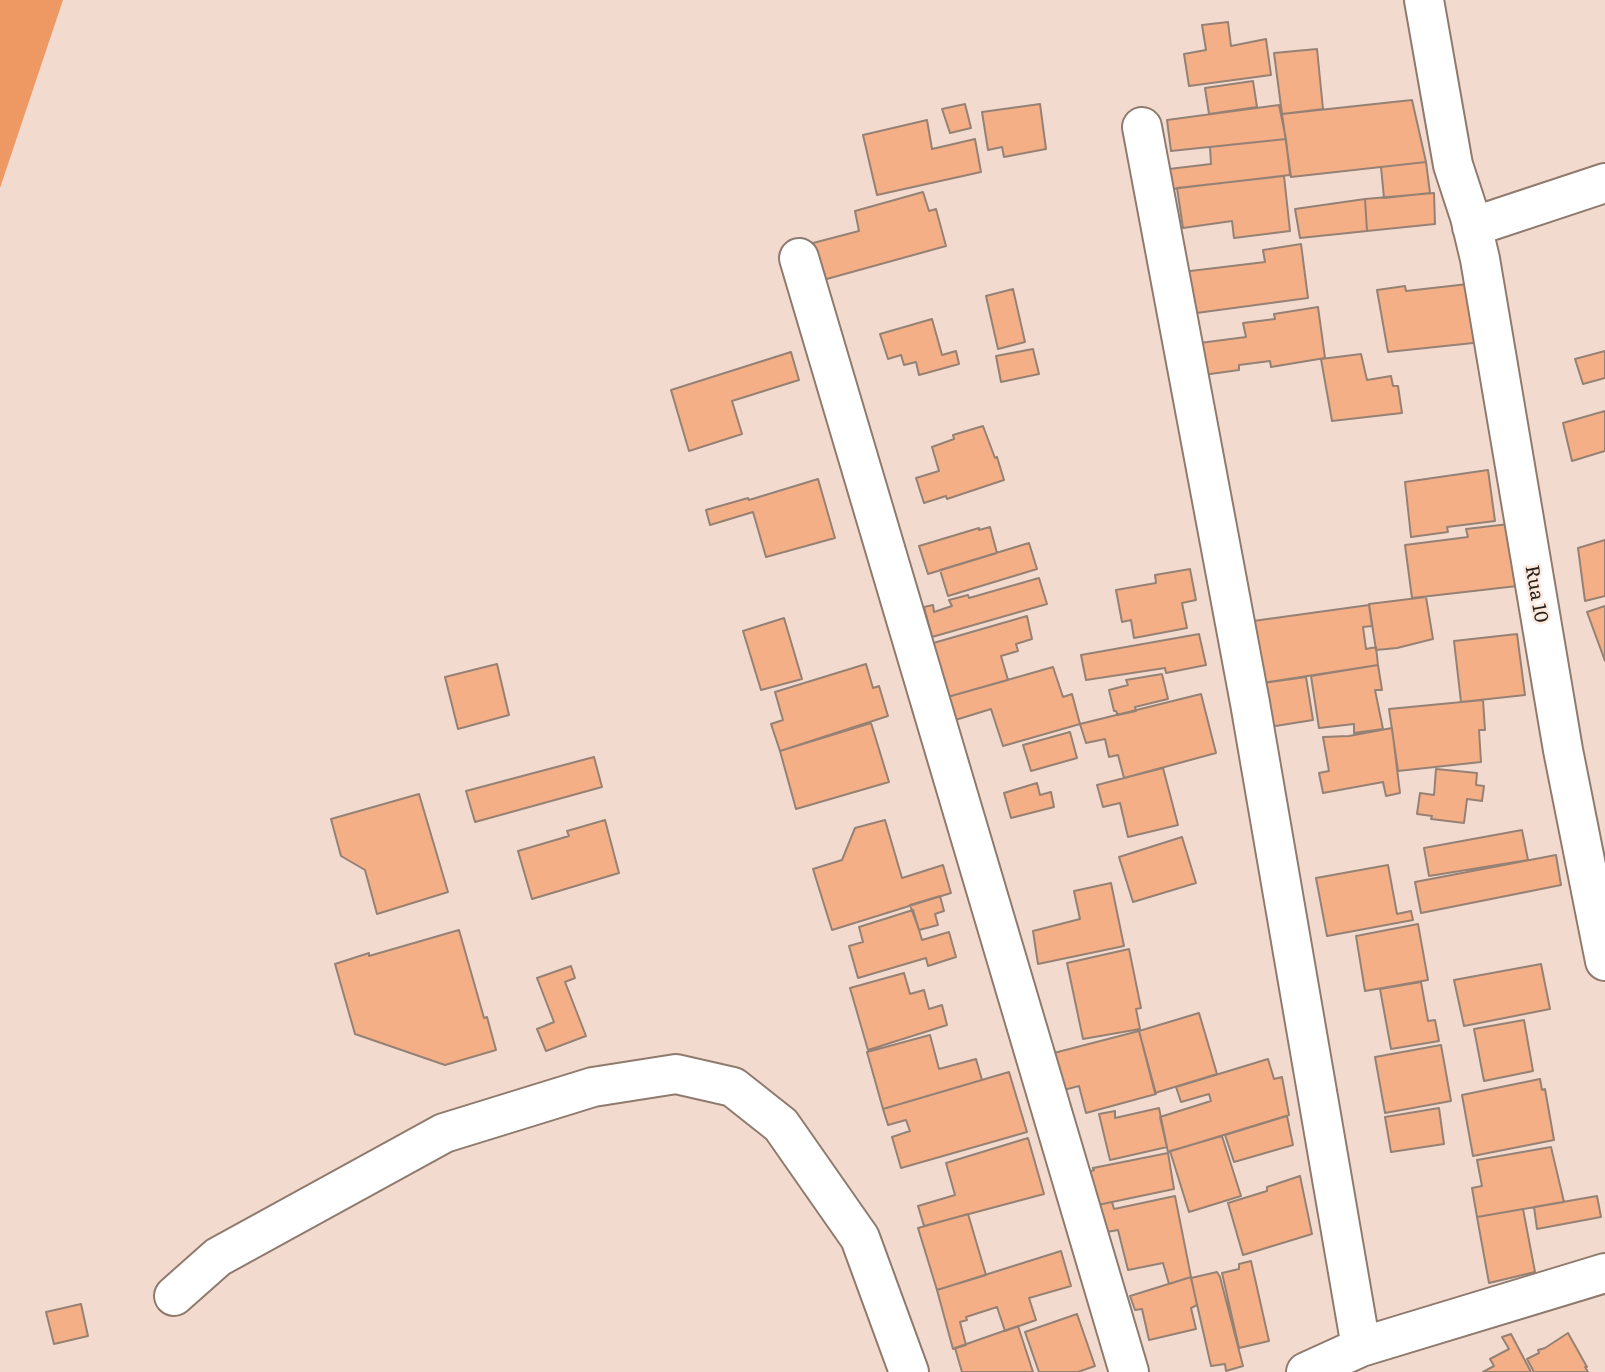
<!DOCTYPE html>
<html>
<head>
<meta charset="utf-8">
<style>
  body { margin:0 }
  canvas { display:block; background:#f2dbce }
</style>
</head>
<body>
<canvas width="1605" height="1372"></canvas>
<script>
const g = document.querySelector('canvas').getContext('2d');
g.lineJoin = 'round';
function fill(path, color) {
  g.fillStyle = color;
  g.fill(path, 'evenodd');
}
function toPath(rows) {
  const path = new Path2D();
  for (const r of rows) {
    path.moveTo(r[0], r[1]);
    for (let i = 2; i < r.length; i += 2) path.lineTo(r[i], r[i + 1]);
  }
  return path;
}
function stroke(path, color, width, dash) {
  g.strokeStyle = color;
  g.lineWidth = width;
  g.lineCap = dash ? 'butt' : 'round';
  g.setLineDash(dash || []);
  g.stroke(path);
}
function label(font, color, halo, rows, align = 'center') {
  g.font = font + ' Literata,serif';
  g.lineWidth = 5;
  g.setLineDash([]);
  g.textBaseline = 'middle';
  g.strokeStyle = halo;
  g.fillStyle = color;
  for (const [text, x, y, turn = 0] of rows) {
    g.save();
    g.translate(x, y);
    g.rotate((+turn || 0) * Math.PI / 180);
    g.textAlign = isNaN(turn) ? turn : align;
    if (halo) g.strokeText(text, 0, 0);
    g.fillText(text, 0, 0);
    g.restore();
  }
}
fill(toPath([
  [0,0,63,0,0,188]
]), '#ee9864');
const building = toPath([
  [1228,22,1231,46,1266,39,1271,75,1189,86,1184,54,1206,50,1202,25,1228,22],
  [1317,49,1323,109,1282,114,1274,53,1317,49],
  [1253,81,1257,107,1209,114,1205,88,1253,81],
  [1412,100,1426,162,1291,177,1282,114,1412,100],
  [965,104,971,128,950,133,942,109,965,104],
  [1040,104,1046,149,1004,157,1002,147,988,150,982,112,1040,104],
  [1279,105,1286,139,1171,151,1167,120,1279,105],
  [927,120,932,149,975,139,981,172,877,195,863,135,927,120],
  [1286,139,1290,175,1171,189,1169,169,1211,164,1210,147,1286,139],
  [1426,162,1430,193,1384,198,1381,167,1426,162],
  [1284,176,1290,231,1234,238,1232,221,1183,228,1177,188,1284,176],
  [923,192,929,211,936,209,946,246,823,280,813,243,859,231,855,211,923,192],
  [1434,193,1435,224,1367,231,1365,199,1434,193],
  [1365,199,1367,231,1300,238,1295,209,1365,199],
  [1301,244,1308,298,1189,314,1182,272,1265,262,1263,250,1301,244],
  [1468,284,1492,341,1388,352,1377,290,1405,286,1406,291,1468,284],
  [1013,289,1025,342,998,349,986,296,1013,289],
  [1318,307,1325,358,1271,367,1270,361,1239,365,1239,370,1196,376,1192,344,1246,337,1243,323,1275,319,1274,314,1318,307],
  [932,319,942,355,956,351,959,364,919,375,916,362,904,365,901,355,888,359,880,334,932,319],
  [1033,349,1039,374,1001,382,996,356,1033,349],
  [1605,351,1605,378,1583,384,1575,359,1605,351],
  [791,352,799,380,732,401,742,434,689,451,671,390,791,352],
  [1361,354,1367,380,1391,376,1393,386,1398,386,1402,413,1332,421,1321,359,1361,354],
  [1605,411,1605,451,1572,461,1563,423,1605,411],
  [983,426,995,458,997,457,1004,480,947,499,946,496,924,503,916,478,939,471,932,447,954,439,953,435,983,426],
  [1488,470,1495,521,1447,527,1448,532,1411,537,1405,482,1488,470],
  [818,479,835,538,766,557,753,512,710,525,706,510,748,498,749,500,818,479],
  [1518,523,1526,585,1412,598,1405,545,1468,537,1466,529,1518,523],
  [990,527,997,553,928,574,919,546,979,528,979,530,990,527],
  [1605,540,1605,596,1585,601,1578,548,1605,540],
  [1029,543,1037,569,948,596,940,570,1029,543],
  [1190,569,1196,600,1182,603,1187,628,1134,638,1131,620,1122,622,1116,590,1156,583,1155,575,1190,569],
  [1039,578,1047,604,932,637,924,607,933,605,934,612,952,606,949,600,968,595,969,598,1039,578],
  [1426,597,1433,639,1397,648,1376,650,1369,604,1426,597],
  [1369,605,1372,626,1363,627,1366,649,1376,647,1378,665,1256,684,1246,622,1369,605],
  [1605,606,1605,661,1587,612,1605,606],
  [1027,616,1032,639,1016,644,1018,651,1001,656,1008,680,944,698,930,644,1027,616],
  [784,618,802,679,761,690,743,631,784,618],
  [1199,634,1206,665,1166,673,1165,668,1086,680,1081,655,1199,634],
  [1517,634,1525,695,1461,702,1454,641,1517,634],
  [497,664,509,715,458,729,445,677,497,664],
  [866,664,873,688,879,686,888,716,780,751,771,724,783,720,775,692,866,664],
  [1378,665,1382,690,1375,690,1383,729,1354,733,1354,724,1319,728,1311,676,1378,665],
  [1053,667,1063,697,1072,694,1080,724,1003,746,991,709,952,721,944,698,1053,667],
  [1162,674,1168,699,1135,707,1136,711,1118,715,1116,711,1114,711,1109,690,1128,685,1126,680,1162,674],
  [1306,677,1313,720,1263,728,1256,684,1306,677],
  [1201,694,1216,753,1124,778,1118,755,1109,757,1105,739,1086,743,1080,724,1201,694],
  [1483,700,1485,730,1479,730,1481,762,1398,771,1389,709,1483,700],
  [871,723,889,782,796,809,780,751,871,723],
  [1392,728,1400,793,1386,796,1383,782,1323,793,1319,773,1329,771,1323,737,1349,736,1392,728],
  [1070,732,1077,758,1031,771,1023,745,1070,732],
  [594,757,602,787,475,822,466,791,594,757],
  [1163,768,1178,825,1128,837,1120,803,1103,807,1097,785,1163,768],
  [1436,769,1477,773,1476,785,1484,786,1482,801,1467,799,1464,823,1431,819,1432,816,1417,814,1420,793,1434,795,1436,769],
  [1037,783,1040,795,1051,792,1054,807,1011,818,1004,793,1037,783],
  [419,794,448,892,377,914,365,870,341,856,331,819,419,794],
  [605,820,619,873,532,899,518,851,569,836,567,831,605,820],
  [885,820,902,878,943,865,951,893,832,930,813,869,842,860,855,828,885,820],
  [1522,830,1528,860,1429,876,1424,848,1522,830],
  [1182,837,1196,883,1133,902,1119,857,1182,837],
  [1556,855,1561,885,1421,913,1415,882,1556,855],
  [1388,865,1397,914,1411,911,1413,920,1327,936,1316,878,1388,865],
  [1111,883,1124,946,1038,964,1033,931,1080,919,1074,891,1111,883],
  [940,896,944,911,935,914,938,925,919,930,910,905,940,896],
  [913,910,922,940,949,932,956,957,928,966,926,958,858,978,849,946,863,942,859,927,913,910],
  [1418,924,1428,980,1365,991,1356,936,1418,924],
  [459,930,484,1018,487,1017,496,1050,445,1065,355,1034,335,964,369,953,369,956,459,930],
  [1129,949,1141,1008,1136,1009,1140,1029,1083,1039,1067,963,1129,949],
  [1541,964,1550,1009,1464,1026,1454,980,1541,964],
  [571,966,575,978,565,982,586,1036,546,1051,537,1029,554,1022,537,978,571,966],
  [904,973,910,994,924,990,929,1009,942,1005,947,1025,868,1050,850,988,904,973],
  [1421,982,1428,1021,1435,1020,1439,1041,1391,1049,1380,989,1421,982],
  [1199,1013,1217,1074,1155,1093,1139,1031,1199,1013],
  [1524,1020,1533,1071,1484,1081,1474,1029,1524,1020],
  [1139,1031,1156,1094,1086,1113,1079,1086,1060,1091,1050,1054,1139,1031],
  [930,1035,939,1069,976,1059,982,1080,883,1109,867,1052,930,1035],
  [1441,1045,1451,1101,1385,1113,1375,1057,1441,1045],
  [1268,1059,1274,1079,1282,1077,1289,1115,1168,1152,1160,1117,1211,1101,1209,1094,1181,1102,1176,1087,1268,1059],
  [1009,1072,1027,1132,901,1168,892,1137,910,1131,906,1120,888,1125,883,1109,1009,1072],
  [1540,1079,1542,1090,1545,1089,1554,1140,1473,1156,1462,1095,1540,1079],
  [1159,1108,1167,1147,1110,1160,1099,1114,1115,1111,1115,1118,1159,1108],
  [1439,1108,1444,1144,1391,1152,1385,1117,1439,1108],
  [1287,1116,1293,1145,1234,1162,1225,1135,1287,1116],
  [1222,1136,1241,1196,1189,1212,1170,1151,1222,1136],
  [1028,1138,1044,1194,924,1226,918,1206,955,1195,946,1163,1028,1138],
  [1551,1147,1564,1202,1477,1217,1472,1188,1482,1186,1477,1160,1551,1147],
  [1168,1153,1174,1189,1093,1206,1091,1171,1094,1170,1093,1168,1168,1153],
  [1300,1176,1312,1234,1243,1255,1228,1203,1267,1191,1267,1187,1300,1176],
  [1175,1196,1191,1277,1169,1284,1163,1263,1128,1270,1118,1230,1101,1233,1093,1206,1112,1202,1114,1209,1175,1196],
  [1597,1196,1601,1217,1537,1229,1534,1207,1597,1196],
  [1523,1209,1535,1272,1489,1283,1477,1217,1523,1209],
  [968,1214,986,1275,937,1290,918,1228,968,1214],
  [1061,1251,1071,1286,1029,1298,1036,1320,1005,1331,997,1307,966,1317,967,1320,960,1322,966,1345,953,1349,937,1290,1061,1251],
  [1251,1261,1269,1341,1239,1348,1222,1273,1239,1269,1239,1264,1251,1261],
  [1217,1272,1220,1277,1243,1366,1226,1371,1225,1364,1211,1366,1191,1278,1217,1272],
  [1191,1277,1197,1305,1191,1308,1196,1329,1149,1340,1142,1309,1135,1310,1130,1296,1191,1277],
  [81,1304,88,1336,54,1344,46,1312,81,1304],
  [1077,1314,1095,1366,1078,1372,1039,1372,1025,1332,1077,1314],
  [1018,1326,1033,1372,962,1372,955,1348,1018,1326],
  [1568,1333,1587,1367,1585,1367,1588,1372,1534,1372,1527,1359,1539,1353,1538,1350,1545,1348,1568,1333],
  [1511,1334,1531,1372,1483,1372,1494,1366,1490,1359,1509,1349,1502,1337,1511,1334]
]);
fill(building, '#f5af86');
stroke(building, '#968175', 2);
const minor = toPath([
  [1424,0,1453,165,1470,217,1480,259,1563,750,1605,961],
  [1142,127,1250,703,1361,1347],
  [1472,227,1605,183],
  [799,258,1129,1372],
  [174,1296,218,1257,444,1133,593,1087,676,1074,733,1087,781,1125,860,1238,909,1372],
  [1306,1372,1361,1347,1605,1273]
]);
stroke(minor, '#8f7a6e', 42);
stroke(minor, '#fff', 38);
label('19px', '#29211c', '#fce9de', [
  ["Rua 10",1536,594,80]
]);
</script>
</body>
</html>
